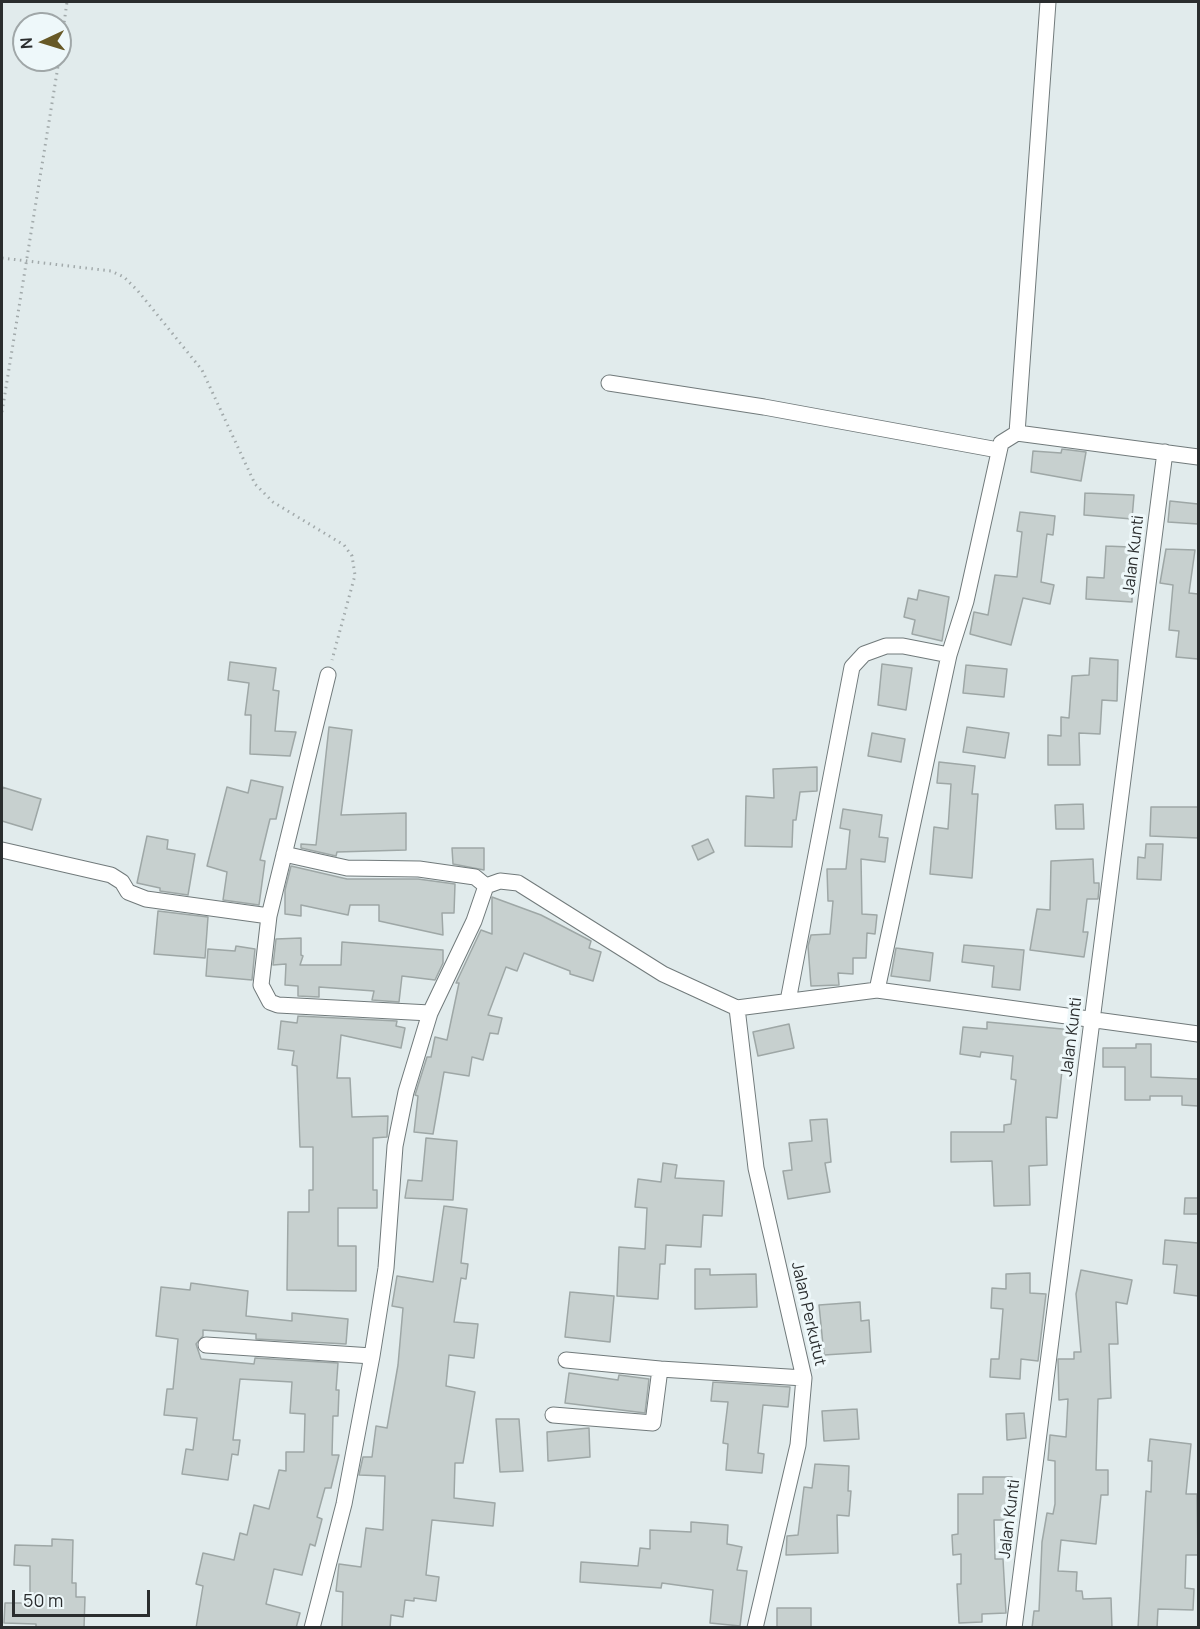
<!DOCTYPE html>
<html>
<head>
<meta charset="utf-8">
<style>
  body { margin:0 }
  #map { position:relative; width:1200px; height:1629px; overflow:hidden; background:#e1ebec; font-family:Manrope,sans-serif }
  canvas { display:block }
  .frame { position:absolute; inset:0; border:3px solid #2a2d2e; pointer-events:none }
  .north { position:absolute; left:12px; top:12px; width:60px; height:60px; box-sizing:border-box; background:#eef8fa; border:2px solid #a0a7a8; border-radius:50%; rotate:266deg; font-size:16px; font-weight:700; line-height:24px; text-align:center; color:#2a2d2e }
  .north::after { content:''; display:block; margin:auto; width:21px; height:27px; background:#675926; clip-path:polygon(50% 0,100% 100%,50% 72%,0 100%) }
  .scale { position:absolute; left:12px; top:1590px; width:138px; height:27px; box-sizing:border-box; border:3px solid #2a2d2e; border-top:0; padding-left:8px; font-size:18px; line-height:21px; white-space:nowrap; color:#2a2d2e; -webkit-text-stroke:4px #eef8fa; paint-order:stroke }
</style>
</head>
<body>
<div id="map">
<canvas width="1200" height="1629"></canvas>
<div class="frame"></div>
<div class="north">N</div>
<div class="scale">50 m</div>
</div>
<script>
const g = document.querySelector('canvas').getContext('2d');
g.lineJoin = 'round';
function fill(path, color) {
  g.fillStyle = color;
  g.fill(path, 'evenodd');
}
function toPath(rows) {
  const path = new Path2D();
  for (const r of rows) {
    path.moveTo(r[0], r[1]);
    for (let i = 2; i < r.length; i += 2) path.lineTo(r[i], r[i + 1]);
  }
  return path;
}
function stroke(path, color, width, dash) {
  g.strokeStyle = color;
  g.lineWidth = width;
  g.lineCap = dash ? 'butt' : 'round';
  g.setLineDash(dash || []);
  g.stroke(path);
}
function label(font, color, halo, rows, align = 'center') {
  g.font = font + ' Manrope,sans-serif';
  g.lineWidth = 6;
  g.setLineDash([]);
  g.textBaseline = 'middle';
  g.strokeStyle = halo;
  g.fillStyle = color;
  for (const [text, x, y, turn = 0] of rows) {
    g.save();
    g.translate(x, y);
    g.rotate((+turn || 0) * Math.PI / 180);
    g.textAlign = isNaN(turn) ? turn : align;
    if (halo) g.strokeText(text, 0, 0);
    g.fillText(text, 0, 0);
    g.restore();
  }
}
const building = toPath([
  [1062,449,1086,452,1081,481,1031,472,1033,451,1061,453,1062,449],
  [1085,493,1134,495,1132,519,1084,515,1085,493],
  [1170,501,1198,504,1198,524,1168,522,1170,501],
  [1020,512,1055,516,1053,535,1047,534,1041,582,1054,585,1050,604,1023,598,1011,645,970,634,974,612,988,615,995,575,1017,577,1022,532,1017,531,1020,512],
  [1106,546,1130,547,1129,580,1132,580,1132,602,1086,599,1087,577,1104,578,1106,546],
  [1166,549,1195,550,1189,593,1198,594,1198,659,1176,657,1179,631,1169,630,1173,585,1160,583,1166,549],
  [919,590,949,597,942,641,912,634,915,620,904,617,908,598,917,600,919,590],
  [1090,658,1118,660,1117,701,1102,700,1100,734,1079,733,1080,765,1048,765,1048,735,1061,736,1061,717,1069,718,1072,676,1089,675,1090,658],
  [230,662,276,668,273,690,279,691,275,731,296,732,290,756,250,754,251,715,245,715,249,683,228,680,230,662],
  [882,664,912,668,906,710,878,705,882,664],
  [966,665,1007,669,1004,697,963,693,966,665],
  [329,727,352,730,341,815,406,813,406,850,337,852,336,856,301,848,301,844,316,845,329,727],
  [967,727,1009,733,1005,758,963,752,967,727],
  [872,733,905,739,901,762,868,756,872,733],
  [939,762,975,766,972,794,978,794,972,878,930,874,934,827,948,829,951,784,937,783,939,762],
  [817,767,817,791,800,792,796,820,793,820,792,847,745,846,746,796,774,798,773,769,817,767],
  [251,780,283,787,276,819,270,819,260,860,265,861,259,905,223,900,227,872,207,866,227,787,248,793,251,780],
  [2,787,41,799,32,830,2,821,2,787],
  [1083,804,1084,829,1056,829,1055,805,1083,804],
  [1151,807,1198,807,1198,838,1150,836,1151,807],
  [843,809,882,815,879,837,888,838,885,862,861,859,862,914,877,915,875,934,867,933,866,958,853,958,853,974,838,973,839,985,811,986,808,946,811,935,830,934,833,901,828,901,827,869,846,869,850,830,840,828,843,809],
  [147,836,168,840,167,849,195,854,188,895,160,891,160,888,137,883,147,836],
  [708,839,714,852,698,860,692,846,708,839],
  [1146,844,1163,844,1161,880,1137,879,1138,857,1145,858,1146,844],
  [452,848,484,848,484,870,453,864,452,848],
  [1093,859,1094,883,1099,883,1099,888,1098,899,1087,899,1083,932,1088,932,1084,957,1030,950,1037,909,1050,910,1051,861,1093,859],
  [291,866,347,879,418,879,455,884,454,913,442,913,443,935,379,921,379,905,350,905,348,915,301,905,301,916,285,914,285,890,291,866],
  [492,897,541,915,591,941,589,948,601,952,593,981,570,974,570,971,524,953,517,971,506,967,488,1015,502,1018,498,1034,490,1033,483,1060,472,1057,469,1076,444,1072,433,1134,414,1132,418,1096,415,1095,427,1057,431,1057,435,1037,447,1040,459,983,456,983,481,930,492,934,492,897],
  [158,911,208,917,205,958,154,954,158,911],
  [301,938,301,955,303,956,300,965,341,965,342,942,443,950,443,963,435,980,402,976,399,1002,372,1000,374,991,319,987,319,997,298,996,298,986,285,985,286,964,273,965,276,939,301,938],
  [964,945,1024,950,1020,990,992,987,994,966,962,962,964,945],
  [236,946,255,949,252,980,206,976,208,949,235,951,236,946],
  [896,948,933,953,930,981,891,976,896,948],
  [298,1016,397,1021,396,1026,405,1028,401,1048,341,1035,337,1078,350,1078,352,1117,388,1116,387,1137,373,1138,373,1190,377,1190,377,1208,338,1208,338,1246,356,1246,356,1291,287,1290,288,1212,309,1212,309,1190,313,1190,313,1147,300,1147,297,1066,292,1065,294,1051,278,1049,281,1021,297,1023,298,1016],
  [987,1022,1073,1030,1070,1062,1063,1061,1057,1118,1046,1117,1047,1165,1029,1166,1030,1205,994,1206,992,1161,951,1162,951,1132,1004,1132,1004,1125,1011,1124,1016,1080,1011,1079,1013,1056,981,1052,980,1057,960,1054,963,1027,987,1029,987,1022],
  [789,1024,794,1048,758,1056,753,1032,789,1024],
  [1136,1044,1151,1044,1151,1077,1198,1079,1198,1106,1182,1105,1182,1096,1150,1096,1150,1100,1125,1100,1125,1067,1103,1067,1103,1048,1136,1048,1136,1044],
  [827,1119,831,1162,825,1163,830,1192,788,1199,783,1171,792,1170,789,1143,812,1141,810,1120,827,1119],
  [426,1138,457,1141,453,1200,405,1198,408,1180,422,1181,426,1138],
  [663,1163,677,1165,675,1178,724,1181,722,1216,703,1215,701,1247,666,1245,665,1264,660,1264,658,1299,617,1296,619,1247,645,1249,647,1208,635,1207,638,1179,661,1182,663,1163],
  [1185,1198,1198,1198,1198,1214,1184,1214,1185,1198],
  [444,1206,467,1209,461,1263,468,1264,466,1279,461,1278,454,1322,478,1324,474,1358,449,1355,446,1386,475,1392,463,1463,455,1463,454,1498,495,1503,493,1526,432,1520,426,1575,439,1577,436,1601,414,1598,414,1601,405,1600,403,1617,391,1615,390,1628,342,1628,343,1592,336,1591,339,1564,361,1567,366,1528,383,1530,385,1476,359,1475,363,1457,372,1457,376,1426,387,1428,398,1365,403,1308,392,1306,397,1276,433,1282,444,1206],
  [1165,1240,1198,1243,1198,1296,1174,1293,1177,1265,1163,1264,1165,1240],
  [695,1269,710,1269,710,1275,756,1274,757,1307,695,1309,695,1269],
  [1081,1270,1132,1280,1127,1304,1116,1302,1118,1344,1109,1344,1111,1398,1098,1399,1096,1470,1108,1470,1108,1495,1101,1495,1096,1544,1061,1540,1058,1571,1077,1572,1076,1591,1082,1591,1083,1599,1111,1598,1112,1628,1032,1628,1034,1611,1039,1611,1042,1542,1047,1513,1053,1514,1055,1504,1055,1461,1048,1460,1050,1435,1066,1437,1068,1399,1059,1400,1058,1359,1074,1359,1074,1352,1081,1352,1076,1294,1081,1270],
  [1030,1273,1030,1293,1046,1294,1038,1361,1021,1359,1020,1379,990,1377,991,1359,999,1359,1003,1309,991,1308,992,1288,1006,1289,1006,1274,1030,1273],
  [191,1283,248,1291,246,1316,292,1321,292,1313,348,1319,346,1344,256,1339,256,1334,203,1330,203,1336,196,1344,201,1359,254,1364,255,1358,338,1363,336,1390,339,1390,338,1416,333,1416,332,1455,339,1455,331,1488,325,1488,317,1517,322,1519,315,1546,310,1544,302,1575,274,1569,266,1604,300,1613,296,1628,196,1628,203,1586,196,1584,203,1553,234,1560,240,1533,247,1535,254,1505,269,1509,279,1470,286,1471,286,1452,304,1452,305,1414,290,1413,292,1382,240,1379,233,1440,240,1440,238,1455,232,1454,228,1480,182,1474,186,1449,193,1450,197,1418,164,1415,167,1389,173,1389,178,1339,156,1336,161,1287,190,1290,191,1283],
  [570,1292,614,1296,610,1342,565,1337,570,1292],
  [860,1302,861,1321,869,1320,871,1352,824,1355,819,1305,860,1302],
  [569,1373,618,1380,619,1375,649,1379,645,1413,565,1403,569,1373],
  [713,1382,790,1387,788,1407,763,1405,758,1453,764,1454,762,1473,726,1470,728,1444,723,1443,728,1402,711,1401,713,1382],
  [857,1409,859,1439,824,1441,822,1411,857,1409],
  [1024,1413,1026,1438,1007,1440,1006,1414,1024,1413],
  [496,1419,519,1419,523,1471,500,1472,496,1419],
  [589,1428,590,1457,548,1461,547,1432,589,1428],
  [1150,1439,1191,1444,1186,1494,1197,1494,1198,1555,1186,1555,1185,1588,1194,1589,1193,1610,1158,1609,1157,1628,1138,1628,1146,1491,1151,1492,1152,1461,1148,1461,1150,1439],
  [815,1464,849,1466,848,1491,851,1491,849,1516,837,1515,838,1553,786,1555,787,1536,798,1535,804,1487,812,1488,815,1464],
  [983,1477,1012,1477,1011,1520,994,1520,995,1559,1003,1559,1006,1613,982,1614,982,1622,959,1623,957,1584,961,1584,961,1554,953,1555,952,1535,958,1534,958,1494,983,1494,983,1477],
  [691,1522,728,1525,727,1544,742,1547,737,1570,747,1571,740,1626,710,1623,713,1590,662,1583,661,1588,580,1582,581,1562,638,1566,640,1548,650,1549,650,1530,691,1532,691,1522],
  [52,1539,73,1540,72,1583,76,1583,76,1597,85,1597,84,1628,36,1628,36,1624,4,1623,5,1603,30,1603,30,1566,14,1565,15,1545,52,1546,52,1539],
  [777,1608,811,1608,811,1628,777,1628,777,1608]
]);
fill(building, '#c7d0cf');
stroke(building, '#9ea7a6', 1.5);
const street = toPath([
  [609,383,764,407,998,450],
  [1017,433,1048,2],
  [328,675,269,916,261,985,270,1002,278,1005,430,1013],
  [2,850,111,875,122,882,128,892,146,899,269,916],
  [284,854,347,868,419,869,475,877,486,886],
  [877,990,949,655,966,601,1001,443,1017,433,1198,457],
  [788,1001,852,667,864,654,886,646,903,646,949,655],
  [737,1008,756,1168,804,1378,798,1445,755,1628],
  [206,1345,372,1356],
  [660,1369,804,1378],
  [553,1415,653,1423,660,1369,566,1360],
  [312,1628,344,1504,372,1356,386,1268,395,1146,406,1092,430,1013,474,921,486,886,500,881,518,883,663,974,737,1008,877,990,1198,1034],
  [1014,1628,1165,452]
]);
stroke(street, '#717a7b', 17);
stroke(toPath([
  [60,52,67,2],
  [2,258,111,271,124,277,138,291,202,370,255,484,273,502,344,545,352,556,355,575,332,660],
  [2,412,59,60]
]), '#a2aaab', 3, [1.5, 4.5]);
stroke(street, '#fff', 15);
label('16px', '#2a2d2e', '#eef8fa', [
  ["Jalan Kunti",1134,555,-83],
  ["Jalan Kunti",1072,1037,-83],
  ["Jalan Perkutut",808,1314,77],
  ["Jalan Kunti",1010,1519,-83]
]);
</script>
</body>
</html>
